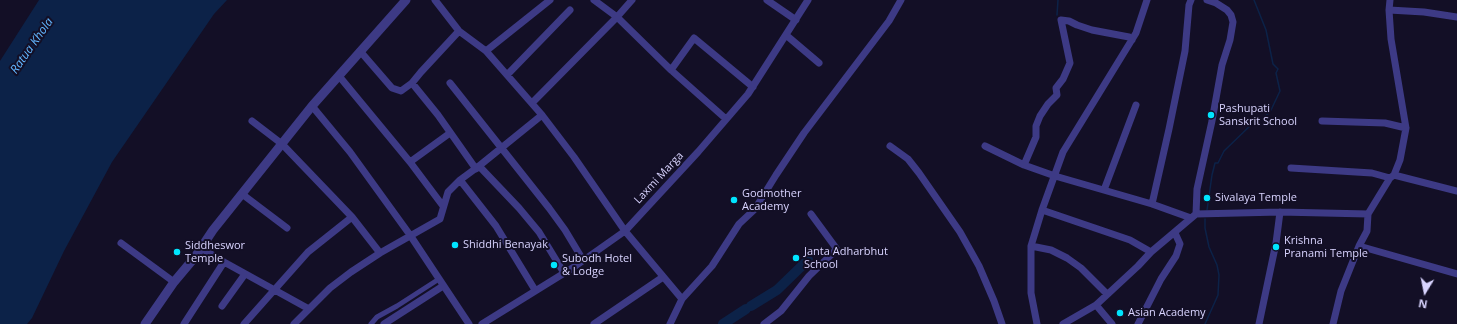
<!DOCTYPE html>
<html>
<head>
<meta charset="utf-8">
<style>
  body { margin:0 }
  #map { position:relative; width:1457px; height:324px; overflow:hidden; background:#130f26; font-family:"Open Sans",sans-serif }
  canvas { display:block }
  .north { position:absolute; left:1405px; top:272px; width:40px; height:40px; -webkit-text-stroke:3px #130f26; paint-order:stroke; rotate:190deg; font-size:11px; font-weight:700; line-height:16px; text-align:center; color:#d9d4ff }
  .north::after { content:''; display:block; margin:auto; width:14px; height:18px; background:#d9d4ff; clip-path:polygon(50% 0,100% 100%,50% 72%,0 100%) }
</style>
</head>
<body>
<div id="map">
<canvas width="1457" height="324"></canvas>
<div class="north">N</div>
</div>
<script>
const g = document.querySelector('canvas').getContext('2d');
g.lineJoin = 'round';
function fill(path, color) {
  g.fillStyle = color;
  g.fill(path, 'evenodd');
}
function toPath(rows) {
  const path = new Path2D();
  for (const r of rows) {
    path.moveTo(r[0], r[1]);
    for (let i = 2; i < r.length; i += 2) path.lineTo(r[i], r[i + 1]);
  }
  return path;
}
function stroke(path, color, width, dash) {
  g.strokeStyle = color;
  g.lineWidth = width;
  g.lineCap = dash ? 'butt' : 'round';
  g.setLineDash(dash || []);
  g.stroke(path);
}
function label(font, color, halo, rows, align = 'center') {
  g.font = font + ' "Open Sans",sans-serif';
  g.lineWidth = 4;
  g.setLineDash([]);
  g.textBaseline = 'middle';
  g.strokeStyle = halo;
  g.fillStyle = color;
  for (const [text, x, y, turn = 0] of rows) {
    g.save();
    g.translate(x, y);
    g.rotate((+turn || 0) * Math.PI / 180);
    g.textAlign = isNaN(turn) ? turn : align;
    if (halo) g.strokeText(text, 0, 0);
    g.fillText(text, 0, 0);
    g.restore();
  }
}
fill(toPath([
  [39,0,227,0,214,14,112,162,64,251,32,318,27,324,0,324,0,61]
]), '#0c2248');
stroke(toPath([
  [1057,15,1058,0],
  [1207,210,1212,175,1215,163,1218,163,1224,151,1253,123,1265,117,1271,110,1280,91,1276,73,1278,69,1273,64,1266,30,1254,0],
  [1205,324,1218,295,1219,275,1217,265,1209,247,1205,228,1205,219]
]), '#0c2248', 1.5);
stroke(toPath([
  [751,306,777,290,808,260],
  [723,324,746,309]
]), '#0c2248', 10);
stroke(toPath([
  [371,324,377,317,397,306,439,279]
]), '#3d3a85', 5);
stroke(toPath([
  [435,0,459,31,486,51,542,115,574,157,625,231,682,299],
  [594,0,617,17,671,70],
  [767,0,796,20],
  [1389,10,1424,12,1457,17],
  [786,35,819,63],
  [360,51,392,88,401,91,412,83,421,72,459,31],
  [486,51,550,0],
  [507,75,570,10],
  [339,76,410,162,443,206],
  [412,83,438,115,476,169],
  [450,83,549,208,565,230,583,260],
  [532,103,617,17,632,0],
  [312,106,350,152,410,235,469,324],
  [726,119,671,70,694,38,753,87],
  [252,121,282,144,352,217,380,253],
  [1322,121,1385,123,1406,128],
  [890,146,908,159,919,173,960,232,979,266,994,301,1002,324],
  [985,146,1024,165,1055,176,1152,204,1191,218],
  [410,162,450,133],
  [1024,165,1036,137,1036,126,1040,116,1048,104,1057,95,1056,88,1063,79,1070,63,1061,20,1069,21,1077,25,1092,30,1129,37,1132,40],
  [479,166,519,208,539,232,564,273],
  [1291,168,1372,173,1390,178],
  [1394,175,1457,191],
  [460,180,496,226,535,290],
  [1104,190,1136,105],
  [242,194,287,228],
  [1152,204,1169,129,1185,51,1189,5,1191,0],
  [1042,210,1130,240,1151,252],
  [1196,214,1197,189,1212,121,1222,65,1230,40,1233,22,1231,15,1227,10,1216,3,1207,0],
  [121,243,174,282],
  [1031,246,1051,250,1067,258,1081,268,1107,294],
  [1359,246,1457,274],
  [201,248,224,262,309,309],
  [1096,305,1112,324],
  [222,306,245,274],
  [184,324,224,262],
  [244,324,308,252,352,217],
  [294,324,330,288,351,272,380,253,440,219,448,192,460,180,479,166,542,115],
  [384,324,443,286],
  [482,324,574,267,625,231,698,152,748,94,808,0],
  [594,324,663,277],
  [670,324,682,299,712,266,739,224,755,209,776,175,804,133,889,21,901,0],
  [764,324,781,311,809,276,834,252,836,248,811,214],
  [1037,324,1031,293,1031,246,1042,210,1063,152,1136,33,1147,0],
  [1063,324,1096,305,1138,266,1151,252,1196,214,1280,212,1368,214],
  [1138,324,1161,279,1176,256,1180,244,1175,233],
  [1259,324,1276,243,1280,212],
  [1333,324,1341,291,1359,246,1367,231,1368,214,1390,178,1394,175,1400,160,1406,128,1391,39,1389,10,1390,0]
]), '#3d3a85', 7);
stroke(toPath([
  [145,324,174,282,195,257,213,230,312,106,406,0]
]), '#3d3a85', 9);
for (const [x, y, r, color] of [
  [1211,115,4,"#00e5ff"],
  [1207,198,4,"#00e5ff"],
  [734,200,4,"#00e5ff"],
  [455,245,4,"#00e5ff"],
  [1276,247,4,"#00e5ff"],
  [177,252,4,"#00e5ff"],
  [796,258,4,"#00e5ff"],
  [554,265,4,"#00e5ff"],
  [1120,313,4,"#00e5ff"]
]) {
  const dot = new Path2D();
  dot.arc(x, y, r, 0, 2 * Math.PI);
  g.fillStyle = color;
  g.fill(dot);
  stroke(dot, '#130f26', 1.5);
}
label('11px', '#d9d4ff', '#130f26', [
  ["Pashupati",1219,109],
  ["Sanskrit School",1219,122],
  ["Godmother",742,194],
  ["Academy",742,207],
  ["Sivalaya Temple",1215,198],
  ["Krishna",1284,241],
  ["Pranami Temple",1284,254],
  ["Shiddhi Benayak",463,245],
  ["Siddheswor",185,246],
  ["Temple",185,259],
  ["Janta Adharbhut",804,252],
  ["School",804,265],
  ["Subodh Hotel",562,259],
  ["& Lodge",562,272],
  ["Asian Academy",1128,313]
], 'left');
label('11px', '#d9d4ff', '#130f26', [
  ["Laxmi Marga",659,178,-47]
]);
label('italic 12px', '#62b6ff', '#130f26', [
  ["Ratua Khola",32,46,-55]
]);
</script>
</body>
</html>
